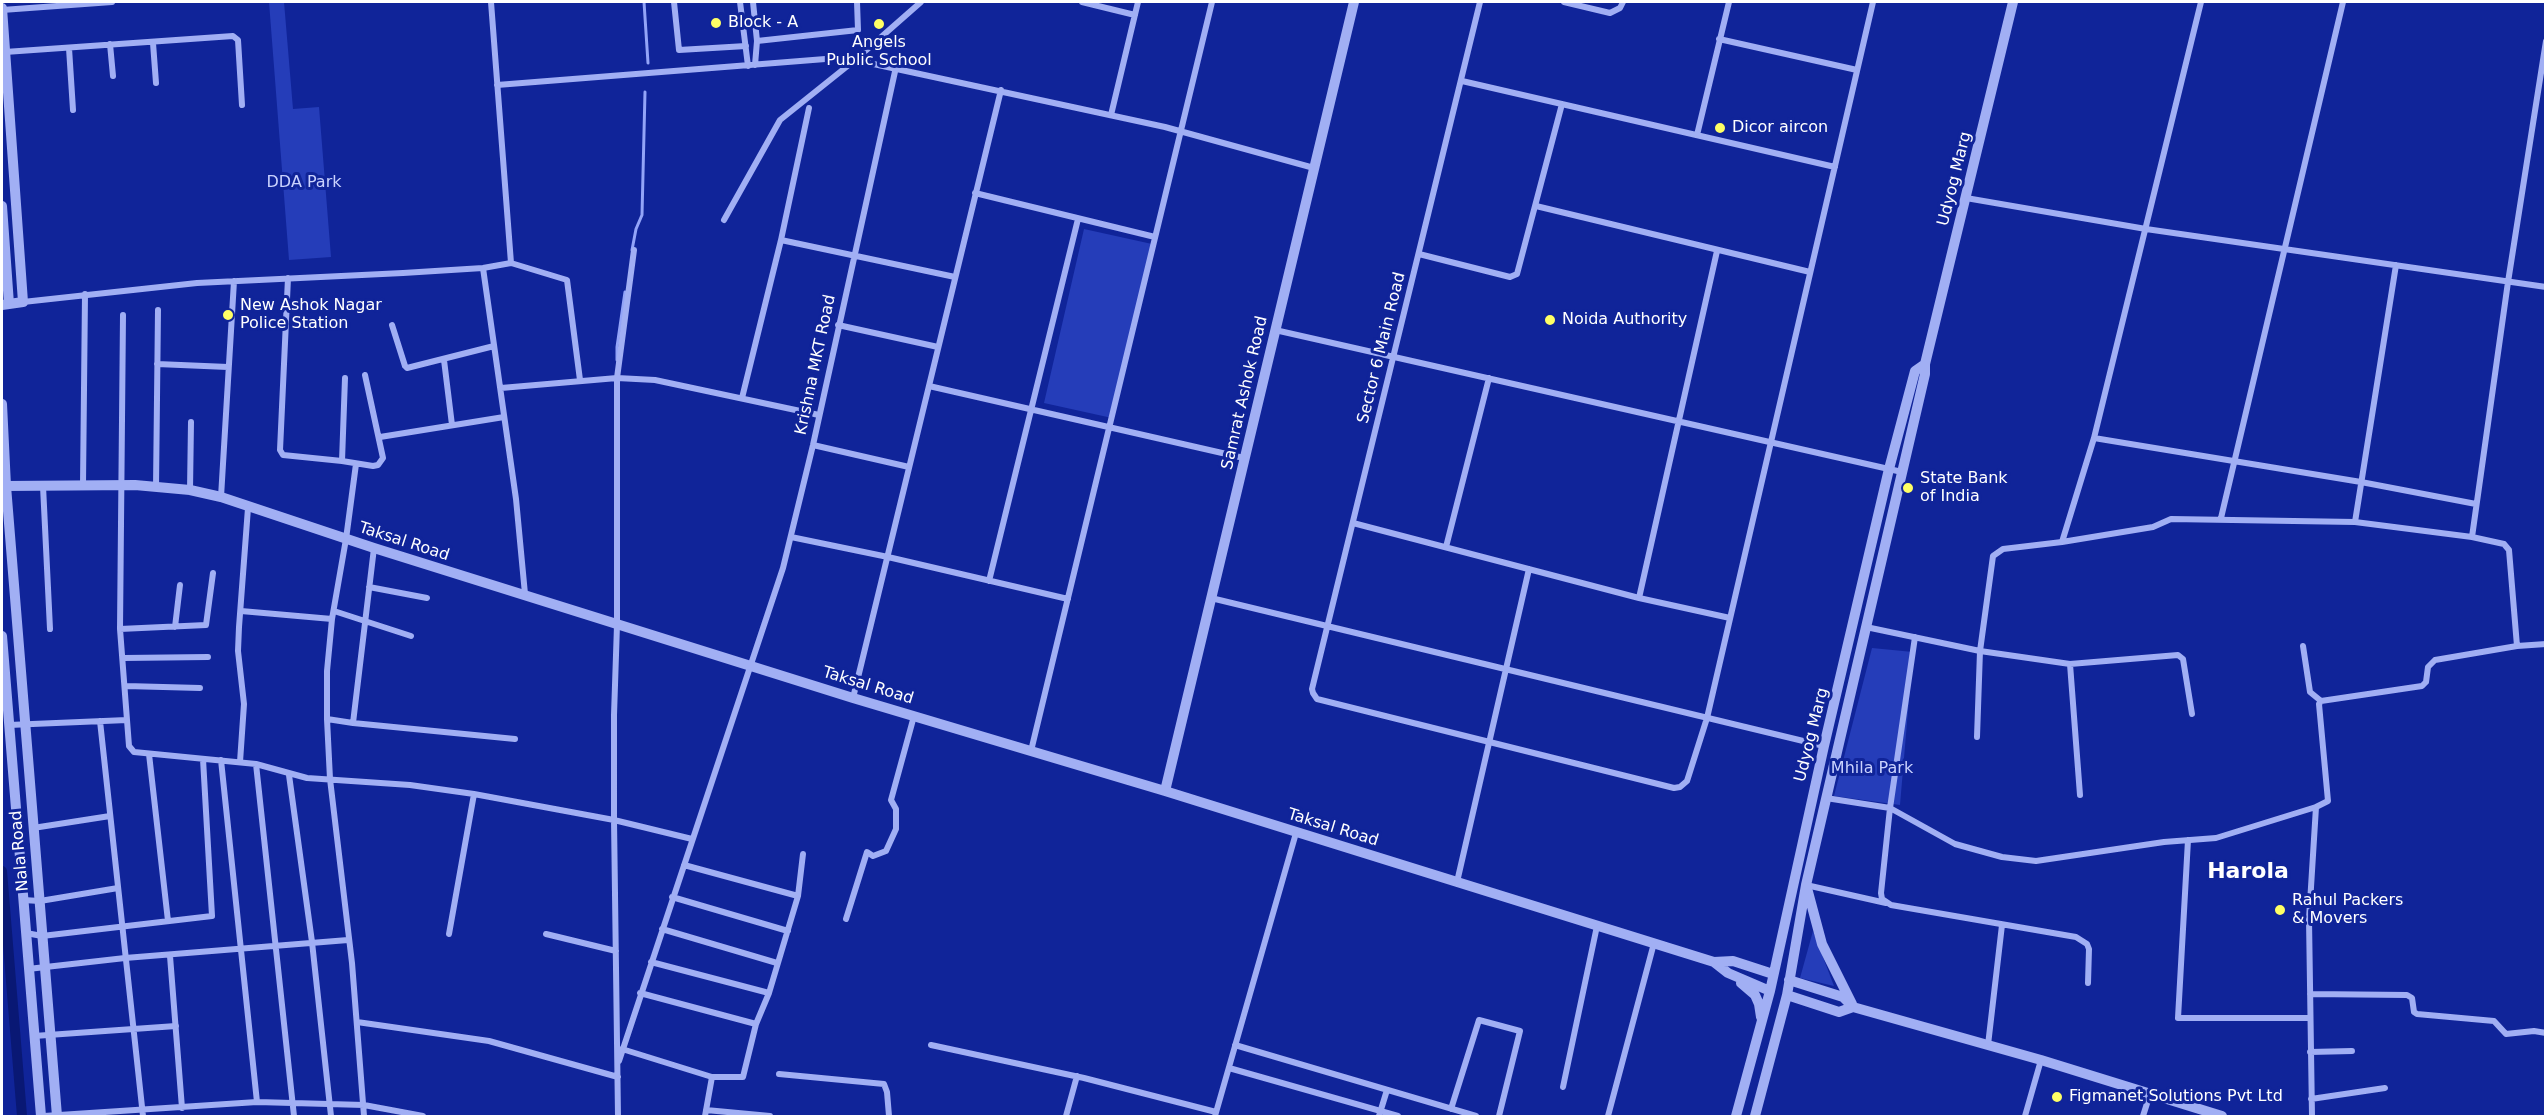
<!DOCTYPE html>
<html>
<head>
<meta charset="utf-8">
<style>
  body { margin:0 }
  #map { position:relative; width:2547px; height:1118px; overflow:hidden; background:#102499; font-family:"DejaVu Sans",sans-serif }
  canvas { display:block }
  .frame { position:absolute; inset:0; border:3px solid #fff; pointer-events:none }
</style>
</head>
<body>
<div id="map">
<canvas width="2547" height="1118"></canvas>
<div class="frame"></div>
</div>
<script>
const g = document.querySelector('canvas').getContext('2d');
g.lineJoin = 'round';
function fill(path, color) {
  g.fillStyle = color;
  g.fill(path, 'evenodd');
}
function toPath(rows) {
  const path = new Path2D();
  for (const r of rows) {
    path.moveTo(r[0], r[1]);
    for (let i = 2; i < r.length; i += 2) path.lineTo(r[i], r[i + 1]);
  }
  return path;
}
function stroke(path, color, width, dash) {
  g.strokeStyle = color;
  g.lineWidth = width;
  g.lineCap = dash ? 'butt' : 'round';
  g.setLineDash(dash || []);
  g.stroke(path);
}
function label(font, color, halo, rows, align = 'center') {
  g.font = font + ' "DejaVu Sans",sans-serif';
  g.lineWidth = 6;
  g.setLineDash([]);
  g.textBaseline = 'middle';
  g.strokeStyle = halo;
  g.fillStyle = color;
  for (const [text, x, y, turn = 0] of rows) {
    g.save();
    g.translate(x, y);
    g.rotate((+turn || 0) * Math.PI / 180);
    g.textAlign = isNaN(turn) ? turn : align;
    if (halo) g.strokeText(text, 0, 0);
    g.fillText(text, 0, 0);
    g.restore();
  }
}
fill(toPath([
  [269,2,284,2,293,109,319,107,331,257,289,260],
  [1084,229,1152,244,1112,418,1044,403],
  [1872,648,1913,652,1900,805,1834,796],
  [1813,931,1834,986,1800,978]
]), '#253db9');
stroke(toPath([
  [644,2,648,63],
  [632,250,636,229,642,215,645,92],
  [617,360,617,347,625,292]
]), '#93a4f8', 3);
stroke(toPath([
  [2,871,22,1116]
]), '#091874', 10);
stroke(toPath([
  [674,2,679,50,746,46],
  [740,2,748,66],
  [753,2,757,41,755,65],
  [1082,2,1135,15],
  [1480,2,1312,689,1313,693,1317,699,1674,788,1680,787,1687,781,1707,718,1873,2],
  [1564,2,1610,13,1620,8,1623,2],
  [2201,2,2094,438,2062,542,2153,527,2171,519,2355,522,2472,537,2504,544,2509,550,2517,646],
  [2,10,112,2],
  [1719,39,1857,70],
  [757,41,858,30,857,2],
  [153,43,156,83],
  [110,44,113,76],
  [69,48,73,110],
  [5,52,233,36,238,40,242,105],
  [1462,81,1835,167],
  [497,85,838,58,855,60,1165,127,1314,168],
  [1111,115,1138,2],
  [1697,135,1729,2],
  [975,193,1155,237],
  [1966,198,2146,229,2546,287],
  [1536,206,1810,272],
  [724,220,780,120,855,60,921,2],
  [781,240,809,108],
  [1419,254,1510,277,1517,274,1562,104],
  [511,263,567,280,580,380],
  [483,268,516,499,525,594],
  [288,278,280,450,283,455,342,461,345,378],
  [23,302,197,283,403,273,483,268,511,263,491,2],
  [123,315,120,629,127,720],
  [392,325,405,366,407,368,494,346],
  [838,325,938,347],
  [1275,330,1902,472],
  [444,360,452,425],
  [157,364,228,367],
  [929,386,1244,458],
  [501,388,617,378,655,380,819,415],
  [742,398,781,240,955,277],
  [380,437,504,417],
  [2094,438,2361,482,2476,504],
  [813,445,909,467],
  [342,461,373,466,378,465,383,458,365,375],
  [83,485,85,294],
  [43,486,50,629],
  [156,487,158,310],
  [190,490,191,422],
  [221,497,234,281],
  [2221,518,2343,2],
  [2355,522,2396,265],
  [1353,523,1639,598,1730,618],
  [791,537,888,557,1068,599],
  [2472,537,2508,282,2546,41],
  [1446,547,1489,378],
  [374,548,353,723,515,739],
  [989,581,1078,219],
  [369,587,427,598],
  [1211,598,1824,746],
  [1639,598,1717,251],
  [241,611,332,619],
  [334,611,411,636],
  [175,627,180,585],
  [1866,627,1980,651,2070,664,2178,655,2183,659,2192,714],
  [120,629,206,625,213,573],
  [1915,637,1890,808,1881,893,1882,899,1891,905,2076,937,2087,944,2089,949,2088,983],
  [2303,646,2310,692,2321,701],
  [124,658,208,657],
  [2070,664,2080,795],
  [126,686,200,688],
  [853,698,1001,90],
  [327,719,327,671,332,619,346,539,356,464],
  [100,721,143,1116],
  [353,723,327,719,330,779,352,963,364,1116],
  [9,725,127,720,129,746,134,752,256,764,307,778,410,785,474,794,614,820,692,839],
  [1977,737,1980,651,1993,556,2003,549,2062,542],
  [1031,751,1212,2],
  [149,754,168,921],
  [221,760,257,1102],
  [240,762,244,704,238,651,239,627,248,508],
  [256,764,294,1116],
  [289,775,312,942,331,1116],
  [1826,798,1890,808,1955,844,2002,857,2036,861,2164,842,2216,838,2316,807,2309,919,2312,1116],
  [2316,807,2328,801,2319,704,2321,701,2422,686,2426,682,2428,667,2435,660,2517,646,2546,644],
  [33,828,110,816],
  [2188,840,2178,1018,2310,1018],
  [684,865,798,896],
  [1457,882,1529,569],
  [1806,885,1886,903],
  [672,897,788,931],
  [23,900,40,901,118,888],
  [846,919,867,852,873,856,886,851,896,829,896,809,891,800,914,716],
  [662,929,777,963],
  [26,933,42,936,212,916,203,759],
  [449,934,474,794],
  [546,934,616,951],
  [170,956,182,1108],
  [651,962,769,993],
  [28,969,125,958,348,940],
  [640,993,756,1024],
  [2310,994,2407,995,2412,998,2414,1012,2417,1014,2494,1021,2506,1034,2534,1031,2546,1033],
  [357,1022,489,1041,618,1077],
  [34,1036,176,1026],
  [931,1045,1084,1078,1216,1112],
  [1235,1045,1476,1116],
  [1988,1045,2002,925],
  [622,1049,712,1077],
  [2310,1052,2352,1051],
  [619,1061,783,568,813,445,896,67],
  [1229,1068,1398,1116],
  [779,1074,884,1084,887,1092,889,1116],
  [1563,1087,1597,926],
  [2311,1099,2385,1088],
  [1451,1109,1479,1020,1520,1031,1499,1116],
  [706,1110,770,1116],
  [44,1116,257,1102,364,1105,423,1116],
  [618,1116,614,820,614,715,617,625,617,378,634,250],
  [705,1116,712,1077,743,1077,756,1024,769,993,798,896,803,854],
  [1066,1116,1077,1076],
  [1215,1116,1296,833],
  [1379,1116,1387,1090],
  [1608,1116,1654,943],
  [2025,1116,2041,1060],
  [2143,1116,2150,1094]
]), '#a1aff4', 6);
stroke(toPath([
  [2,8,23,302,2,305],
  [2,206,9,304],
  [2,404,6,486,57,1116],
  [6,486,135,485,190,490,221,497,374,548,853,698,1165,791,1714,962,1733,961,1773,974],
  [2,636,41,1116],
  [1165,791,1354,2],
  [1807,888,1822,944,1852,1004],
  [1714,962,1728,973,1770,991],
  [1789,980,1843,997,1853,1007,2041,1060,2222,1116],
  [1741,983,1755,995,1759,1004,1761,1017],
  [1787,995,1839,1012,1853,1007],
  [1736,1116,1770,991,1824,746,1889,469,1915,371,1925,364],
  [1755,1116,1787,995,1806,885,1925,374,1925,364,2013,2]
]), '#a1aff4', 10);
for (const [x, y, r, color] of [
  [716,23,6,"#ffff65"],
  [879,24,6,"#ffff65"],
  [1720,128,6,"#ffff65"],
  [228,315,6,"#ffff65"],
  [1550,320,6,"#ffff65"],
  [1908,488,6,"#ffff65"],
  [2280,910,6,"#ffff65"],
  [2057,1097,6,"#ffff65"]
]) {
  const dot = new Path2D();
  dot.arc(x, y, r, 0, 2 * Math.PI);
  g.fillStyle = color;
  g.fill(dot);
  stroke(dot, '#102499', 2);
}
label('16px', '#fff', '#102499', [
  ["Block - A",728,23],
  ["Angels",879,43,"center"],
  ["Public School",879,61,"center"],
  ["Dicor aircon",1732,128],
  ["New Ashok Nagar",240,306],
  ["Police Station",240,324],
  ["Noida Authority",1562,320],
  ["State Bank",1920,479],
  ["of India",1920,497],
  ["Rahul Packers",2292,901],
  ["& Movers",2292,919],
  ["Figmanet Solutions Pvt Ltd",2069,1097]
], 'left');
label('16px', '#fff', '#102499', [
  ["Udyog Marg",1955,179,-76],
  ["Sector 6 Main Road",1382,348,-76],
  ["Krishna MKT Road",816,365,-78],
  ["Samrat Ashok Road",1245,393,-77],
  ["Taksal Road",404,542,18],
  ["Taksal Road",868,686,17],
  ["Udyog Marg",1812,735,-76],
  ["Taksal Road",1333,828,17],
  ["Nala Road",20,851,-95]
]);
label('16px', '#cad2fe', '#102499', [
  ["DDA Park",304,183],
  ["Mhila Park",1872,769]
]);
label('bold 22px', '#fff', '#102499', [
  ["Harola",2248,872]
]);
</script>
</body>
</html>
